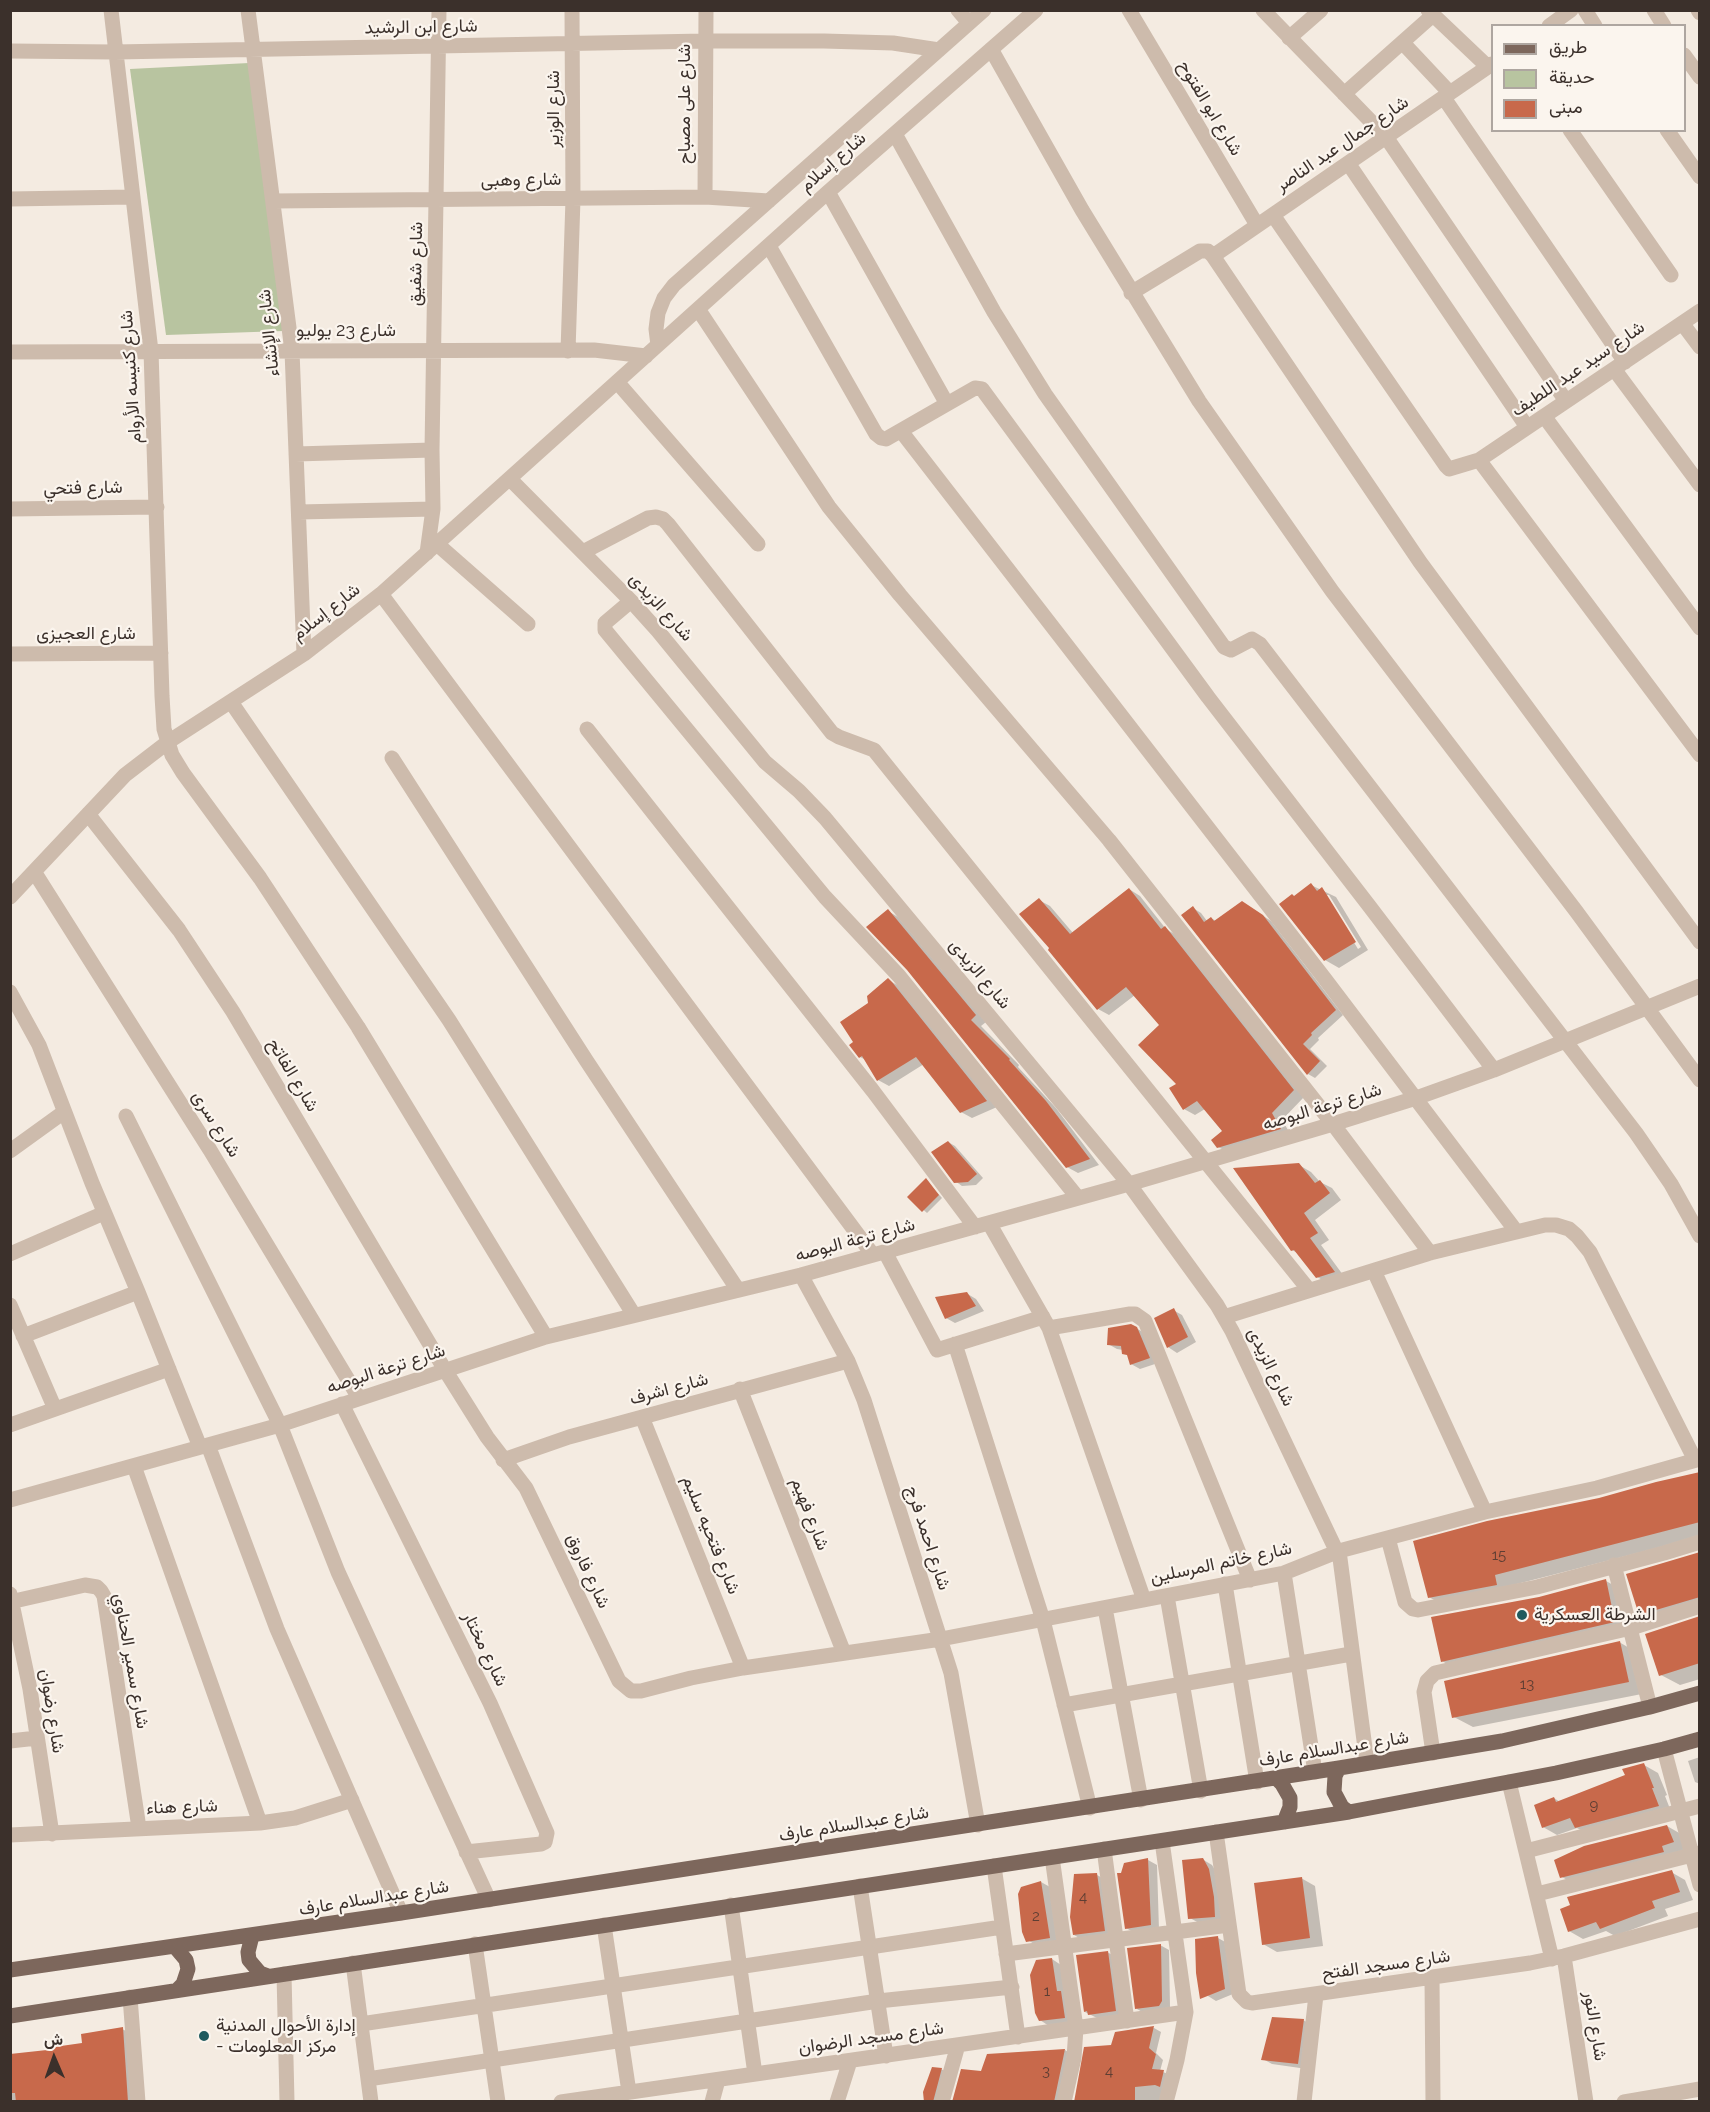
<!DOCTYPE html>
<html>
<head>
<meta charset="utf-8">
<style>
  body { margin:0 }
  #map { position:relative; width:1710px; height:2112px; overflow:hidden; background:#f4ebe1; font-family:Raleway,Vazirmatn,sans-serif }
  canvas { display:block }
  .frame { position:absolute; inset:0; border:12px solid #3b302b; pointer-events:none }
  .legend { position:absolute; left:1491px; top:24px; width:195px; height:108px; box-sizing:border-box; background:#fbf5ee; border:2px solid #aea6a0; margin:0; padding:8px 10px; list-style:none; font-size:18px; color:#3b302b }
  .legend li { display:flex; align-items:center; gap:12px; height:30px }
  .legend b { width:30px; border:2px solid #aea6a0 }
  .north { position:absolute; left:24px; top:2028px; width:60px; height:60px; -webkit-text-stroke:4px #fbf5ee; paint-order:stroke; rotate:358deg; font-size:16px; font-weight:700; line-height:24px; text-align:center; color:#3b302b }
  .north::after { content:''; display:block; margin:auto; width:21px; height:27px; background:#3b302b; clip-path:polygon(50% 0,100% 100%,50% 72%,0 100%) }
</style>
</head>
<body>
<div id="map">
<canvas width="1710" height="2112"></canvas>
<div class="frame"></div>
<ul class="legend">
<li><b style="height:8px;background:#7d675c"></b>طريق</li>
<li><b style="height:16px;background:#b8c4a0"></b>حديقة</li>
<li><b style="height:16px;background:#c8694b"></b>مبنى</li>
</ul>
<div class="north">ش</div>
</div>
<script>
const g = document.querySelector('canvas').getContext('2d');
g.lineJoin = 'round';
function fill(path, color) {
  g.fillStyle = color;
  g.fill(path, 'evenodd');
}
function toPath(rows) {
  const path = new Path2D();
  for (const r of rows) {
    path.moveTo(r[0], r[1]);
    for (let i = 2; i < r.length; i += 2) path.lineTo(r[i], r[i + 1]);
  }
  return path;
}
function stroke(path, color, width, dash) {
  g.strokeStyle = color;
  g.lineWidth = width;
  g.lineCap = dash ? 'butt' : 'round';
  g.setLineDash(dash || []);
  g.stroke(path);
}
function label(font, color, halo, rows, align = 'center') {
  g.font = font + ' Raleway,Vazirmatn,sans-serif';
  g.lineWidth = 4.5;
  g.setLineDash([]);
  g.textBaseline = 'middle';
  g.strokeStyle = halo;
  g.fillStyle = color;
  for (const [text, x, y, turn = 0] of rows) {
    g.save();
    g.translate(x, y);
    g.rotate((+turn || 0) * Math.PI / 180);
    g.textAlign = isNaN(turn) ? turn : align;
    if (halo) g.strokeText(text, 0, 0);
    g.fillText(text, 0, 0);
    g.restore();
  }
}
fill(toPath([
  [249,63,283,331,166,335,130,69]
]), '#b8c4a0');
fill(toPath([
  [1311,885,1336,897,1368,950,1339,968,1325,960,1295,897],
  [1325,895,1329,895,1361,947,1358,949],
  [1129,889,1140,896,1166,929,1176,935,1304,1097,1282,1120,1291,1135,1230,1153,1218,1147,1224,1131,1205,1109,1195,1115,1184,1109,1161,1025,1135,995,1109,1015,1098,1009,1039,900,1050,906,1073,933],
  [1250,907,1271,921,1343,1015,1318,1038,1319,1040,1310,1049,1327,1066,1315,1078,1308,1074,1193,908,1201,913,1207,921,1211,918,1216,921],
  [888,911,898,917,986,1022,981,1026,1019,1065,1018,1067,1056,1108,1099,1165,1078,1173,1067,1167,908,969],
  [888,980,899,986,997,1107,972,1118,961,1112,924,1064,889,1086,878,1080,866,1060,860,1057,855,1042,870,1004],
  [948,1142,955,1146,983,1178,976,1185,962,1186,955,1181],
  [1299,1165,1311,1172,1320,1182,1332,1188,1341,1200,1315,1220,1329,1240,1321,1245,1346,1279,1330,1284,1317,1277,1299,1254,1292,1250],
  [926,1180,942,1198,927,1213,909,1197],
  [966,1293,976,1299,984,1311,955,1323,946,1318],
  [1173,1310,1182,1315,1196,1342,1177,1353,1168,1347],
  [1131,1325,1146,1334,1158,1363,1140,1369,1131,1364,1129,1356,1123,1350,1117,1349,1108,1344],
  [1700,1474,1700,1537,1513,1585,1448,1608,1429,1597,1599,1499],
  [1700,1554,1700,1612,1659,1625,1640,1614],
  [1606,1581,1624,1591,1633,1632,1461,1672,1442,1661,1539,1598],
  [1700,1618,1700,1679,1680,1685,1661,1675],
  [1619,1642,1638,1653,1647,1693,1473,1727,1454,1717],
  [1700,1757,1700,1784,1695,1782,1688,1761],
  [1644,1765,1658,1773,1667,1795,1665,1796,1672,1814,1591,1835,1577,1828,1557,1835,1543,1827,1554,1798,1560,1802,1627,1776],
  [1667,1826,1681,1834,1687,1850,1576,1885,1562,1877],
  [1202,1859,1212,1865,1218,1875,1224,1921,1199,1923,1190,1918],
  [1148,1860,1157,1865,1159,1930,1135,1933,1126,1928,1122,1874,1125,1864],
  [1671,1872,1685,1880,1693,1900,1665,1909,1668,1916,1615,1936,1606,1931,1583,1939,1569,1931],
  [1097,1875,1106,1880,1114,1936,1083,1940,1074,1935],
  [1301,1878,1315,1886,1323,1946,1277,1952,1263,1944],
  [1041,1882,1050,1887,1058,1943,1037,1946,1028,1940,1022,1888],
  [1218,1938,1227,1943,1233,1994,1216,2001,1208,1996],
  [1160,1945,1169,1950,1170,2007,1146,2014,1137,2009],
  [1107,1952,1116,1957,1124,2016,1099,2019,1085,2012],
  [1052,1959,1061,1965,1073,2022,1049,2026,1040,2020],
  [1303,2020,1312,2025,1307,2069,1272,2064,1263,2059],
  [1154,2028,1161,2032,1156,2053,1163,2060,1160,2071,1171,2075,1164,2102,1076,2102,1112,2047,1116,2033],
  [122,2029,132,2034,137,2102,10,2102,10,2055,49,2051,84,2045],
  [1065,2050,1073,2055,1064,2102,1011,2102],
  [941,2069,950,2074,943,2102,926,2102]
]), '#0003');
fill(toPath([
  [1311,883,1317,891,1322,887,1356,942,1324,961,1279,904,1292,894,1294,896],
  [1129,888,1161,929,1165,926,1294,1090,1272,1113,1281,1129,1217,1148,1211,1140,1222,1131,1197,1101,1183,1110,1169,1088,1176,1084,1138,1045,1159,1025,1126,987,1097,1010,1048,950,1049,948,1019,914,1039,898,1070,934],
  [1242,901,1263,915,1336,1010,1311,1033,1312,1035,1303,1044,1320,1061,1307,1075,1181,915,1193,906,1204,922,1211,917,1214,921],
  [888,909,976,1015,971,1020,1010,1059,1009,1060,1046,1101,1090,1159,1066,1168,907,970,866,927],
  [888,978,892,982,987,1101,960,1113,916,1057,877,1081,862,1056,859,1058,849,1045,853,1042,840,1022,868,1003,867,996],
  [948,1141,977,1174,968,1182,954,1183,931,1152],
  [1299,1163,1315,1183,1320,1180,1330,1193,1304,1213,1318,1233,1310,1238,1335,1272,1316,1278,1294,1250,1291,1251,1233,1168],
  [926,1178,939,1195,922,1212,907,1197],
  [967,1292,976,1306,945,1319,935,1297],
  [1174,1308,1188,1337,1167,1348,1154,1318],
  [1131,1324,1137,1327,1150,1358,1130,1365,1127,1355,1122,1354,1121,1346,1107,1345,1108,1328],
  [1700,1472,1700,1522,1495,1575,1497,1585,1428,1598,1413,1541,1487,1521,1599,1498,1656,1482],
  [1700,1552,1700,1597,1639,1615,1626,1574],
  [1606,1579,1615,1622,1441,1662,1431,1617,1539,1597],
  [1700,1616,1700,1663,1659,1676,1645,1634],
  [1620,1641,1629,1682,1452,1718,1444,1681],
  [1644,1763,1654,1788,1652,1788,1659,1806,1575,1828,1570,1818,1542,1828,1534,1805,1554,1797,1556,1802,1625,1775,1622,1769],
  [1667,1825,1674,1842,1662,1846,1664,1852,1560,1878,1554,1860,1584,1846],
  [1148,1858,1151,1925,1125,1929,1117,1873,1121,1873,1124,1863],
  [1203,1858,1209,1869,1214,1897,1215,1917,1188,1919,1182,1860],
  [1672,1870,1680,1892,1652,1901,1655,1908,1600,1929,1596,1922,1568,1932,1560,1909,1570,1905,1567,1897],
  [1097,1873,1105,1931,1073,1935,1070,1917,1074,1874],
  [1302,1877,1310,1938,1262,1945,1254,1883],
  [1041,1881,1050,1938,1026,1942,1022,1932,1018,1894,1021,1887],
  [1218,1936,1225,1989,1200,1999,1196,1973,1195,1939],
  [1161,1944,1162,2001,1159,2006,1135,2009,1127,1948],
  [1108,1951,1116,2011,1088,2015,1087,2011,1084,2012,1076,1955],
  [1052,1958,1057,1991,1061,1991,1065,2018,1039,2021,1035,2013,1030,1975,1036,1960],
  [1272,2017,1304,2019,1298,2064,1261,2060],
  [1154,2026,1149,2048,1156,2054,1152,2069,1164,2070,1160,2087,1155,2085,1135,2087,1135,2102,1074,2102,1084,2047,1111,2045,1115,2032],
  [123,2027,128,2102,16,2102,15,2093,10,2093,10,2054,47,2050,47,2048,82,2043,81,2034],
  [1065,2049,1054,2102,952,2102,961,2069,981,2071,987,2054],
  [932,2067,942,2068,933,2102,924,2102,923,2092]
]), '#c8694b');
stroke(toPath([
  [111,10,151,351,162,696,164,729,172,755,183,773,260,878,358,1027,546,1337],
  [248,10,292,351,304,654],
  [958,10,969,23],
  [1129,10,1257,225],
  [1263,10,1386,137,1566,401],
  [1428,10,1488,67],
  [1585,10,1595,26],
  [1654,10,1664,26],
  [1698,10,1700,13],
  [1549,26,1571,10],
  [1289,38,1321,10],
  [1403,43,1450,93],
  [991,49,1082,210,1199,401,1332,591,1576,911,1700,1080],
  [10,51,115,52,705,41,824,41,893,43,939,50],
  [1684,55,1700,77],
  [1344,94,1433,15],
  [1444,98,1625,362],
  [1570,130,1671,275],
  [1667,130,1700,177],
  [895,134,994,312,1045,394,1224,647,1231,650,1252,639,1260,644,1636,1133,1671,1184,1700,1236],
  [1348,163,1527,427],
  [705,197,706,10],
  [10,199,132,197],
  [273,201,705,197,769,201],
  [1273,215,1446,466,1449,469,1479,460,1700,311],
  [769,246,876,434,881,438,886,439,947,404,828,192],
  [1213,256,1492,64],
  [1131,293,1200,251,1208,251,1213,256,1420,562,1700,942],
  [698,309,829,507,900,595,1109,840,1333,1124,1430,1253],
  [1682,323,1700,347],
  [658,345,656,329,658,313,664,298,674,285,984,10],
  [568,351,573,199,572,10],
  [10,352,594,350,646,356],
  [1614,369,1700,485],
  [618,383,758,544],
  [947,404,975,388,982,389,1208,697,1370,907,1494,1070],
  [1544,416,1700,628],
  [901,431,1325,979,1516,1231],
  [296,454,432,450],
  [1479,460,1700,755],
  [510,479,631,601,658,631,765,762,799,791,825,818,1129,1184,1217,1305,1232,1331,1335,1548,1339,1551,1367,1763],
  [10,509,157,507],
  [299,512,433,509],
  [437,544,528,624],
  [583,552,648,518,656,517,663,519,668,524,832,733,839,737,874,750,1309,1290],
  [427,553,433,509,432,450,439,10],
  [381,594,873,1255],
  [631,601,605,623,605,630,825,897,899,976,1078,1198],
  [10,654,161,653],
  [231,702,449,1020,634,1315],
  [587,729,873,1091,975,1227],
  [392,758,586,1060,738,1290],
  [88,814,179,930,233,1012,445,1370,487,1437,526,1488,619,1681,631,1691,641,1691,691,1678,743,1668,941,1639,1284,1573,1339,1551,1410,1532,1485,1512,1597,1488,1700,1459],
  [35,873,210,1150,359,1398],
  [10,897,125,775,168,742,304,654,381,594,828,192,1036,10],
  [10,992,39,1045,92,1183,138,1292,200,1447],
  [126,1116,280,1425,338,1572,489,1900],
  [10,1151,64,1112],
  [989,1223,1049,1328,1144,1600],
  [885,1252,937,1350,1043,1317],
  [10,1254,104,1213],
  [1374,1271,1485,1512],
  [801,1275,848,1361,864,1400,951,1673,978,1825],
  [10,1305,55,1409],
  [1224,1317,1430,1253,1545,1225,1556,1225,1569,1229,1577,1236,1590,1252,1695,1460],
  [1049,1328,1130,1314,1135,1314,1145,1321,1250,1580],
  [23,1336,138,1292],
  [955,1344,1043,1620,1090,1808],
  [740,1389,844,1653],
  [342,1404,490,1703,547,1833,545,1842,541,1844,466,1852],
  [642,1417,743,1668],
  [10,1425,169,1369],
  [208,1445,277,1629,401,1913],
  [503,1460,569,1437,848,1361],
  [134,1466,260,1823],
  [10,1500,280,1425,546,1337,801,1275,1129,1184,1333,1124,1416,1098,1494,1070,1700,986],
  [1388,1538,1405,1602,1413,1609,1418,1610,1537,1587,1664,1553,1700,1542],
  [1614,1565,1650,1707],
  [1284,1573,1315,1772],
  [1225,1584,1257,1782],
  [10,1594,30,1689,52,1834],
  [1167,1596,1201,1791],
  [10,1602,85,1585,97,1587,101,1591,104,1596,139,1828],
  [1105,1608,1141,1800],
  [1064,1705,1351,1654],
  [10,1741,37,1738],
  [1664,1749,1700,1885],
  [1433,1753,1424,1692,1427,1681,1435,1673,1631,1628,1700,1606],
  [1509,1782,1552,1959],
  [1216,1832,1239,1994,1247,2002,1252,2003,1530,1963,1564,1956,1700,1919],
  [10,1835,260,1823,295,1818,352,1800],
  [1162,1841,1186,2012,1177,2060,1166,2102],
  [1104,1849,1127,2021],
  [1526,1851,1700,1806],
  [1052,1857,1076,2028,1074,2058,1064,2102],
  [994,1866,1018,2037],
  [860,1886,886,2056],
  [1537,1894,1700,1853],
  [731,1905,755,2074],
  [604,1925,629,2092],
  [475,1944,498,2102],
  [1006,1954,1229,1925],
  [1564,1956,1586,2102],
  [353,1963,371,2102],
  [284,1974,287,2102],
  [1432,1978,1433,2102],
  [130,1997,138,2102],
  [361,2024,1002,1927],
  [368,2079,878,2001,1012,1987],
  [561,2102,1186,2012],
  [712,2102,718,2080],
  [837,2102,850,2061],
  [942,2102,958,2045],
  [1304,2102,1316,1995],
  [1624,2102,1700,2089]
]), '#cdbbac', 15);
stroke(toPath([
  [1339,1768,1335,1776,1334,1792,1342,1807,1349,1812],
  [1276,1778,1282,1784,1290,1798,1290,1807,1284,1822],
  [252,1936,248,1952,249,1960,260,1973,268,1976],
  [175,1947,186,1960,188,1969,183,1984,177,1990],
  [10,1970,401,1913,1339,1768,1502,1741,1650,1707,1700,1693],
  [10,2016,1349,1812,1556,1773,1664,1749,1700,1739]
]), '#7d675c', 15);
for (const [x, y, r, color] of [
  [1522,1615,6,"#1f5a5e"],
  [204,2036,6,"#1f5a5e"]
]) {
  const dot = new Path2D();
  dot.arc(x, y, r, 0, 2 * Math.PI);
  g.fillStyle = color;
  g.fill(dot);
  stroke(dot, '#fbf5ee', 2);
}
label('15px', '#5e3e33', null, [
  ["15",1499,1555],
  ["13",1527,1684],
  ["9",1594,1805],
  ["4",1083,1897],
  ["2",1036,1916],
  ["1",1047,1991],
  ["3",1046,2071],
  ["4",1109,2071]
]);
label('18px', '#3b302b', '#fbf5ee', [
  ["شارع ابن الرشيد",421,27,-1],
  ["شارع على مصباح",685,104,-90],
  ["شارع ابو الفتوح",1210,108,59],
  ["شارع الوزير",554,109,-90],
  ["شارع جمال عبد الناصر",1342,144,-34],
  ["شارع إسلام",833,162,-41],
  ["شارع وهبى",521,180,-1],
  ["شارع شفيق",416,264,-89],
  ["شارع 23 يوليو",346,331],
  ["شارع الإنشاء",269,333,-96],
  ["شارع سيد عبد اللطيف",1578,369,-34],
  ["شارع كنيسه الأروام",131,377,-94],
  ["شارع فتحي",83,488,-1],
  ["شارع الزيدى",661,607,48],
  ["شارع إسلام",326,612,-38],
  ["شارع العجيزى",86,634],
  ["شارع الزيدى",980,974,50],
  ["شارع الفاتح",293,1075,59],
  ["شارع ترعة البوصه",1322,1107,-17],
  ["شارع سرى",216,1124,58],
  ["شارع ترعة البوصه",855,1240,-15],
  ["شارع الزيدى",1271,1367,64],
  ["شارع ترعة البوصه",386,1369,-18],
  ["شارع اشرف",669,1389,-15],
  ["شارع فهيم",810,1514,69],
  ["شارع فتحيه سليم",711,1535,68],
  ["شارع احمد فرج",928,1538,72],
  ["شارع خاتم المرسلين",1221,1563,-12],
  ["شارع فاروق",588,1571,65],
  ["شارع مختار",485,1649,64],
  ["شارع سمير الحناوي",131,1661,80],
  ["شارع رضوان",52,1711,81],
  ["شارع عبدالسلام عارف",1334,1749,-9],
  ["شارع هناء",182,1807,-2],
  ["شارع عبدالسلام عارف",854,1824,-9],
  ["شارع عبدالسلام عارف",374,1898,-9],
  ["شارع مسجد الفتح",1386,1965,-8],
  ["شارع النور",1595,2026,81],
  ["شارع مسجد الرضوان",871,2038,-8]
]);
label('18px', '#3b302b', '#fbf5ee', [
  ["الشرطة العسكرية",1534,1615],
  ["إدارة الأحوال المدنية",216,2026],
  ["- مركز المعلومات",216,2047]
], 'left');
</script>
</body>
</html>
